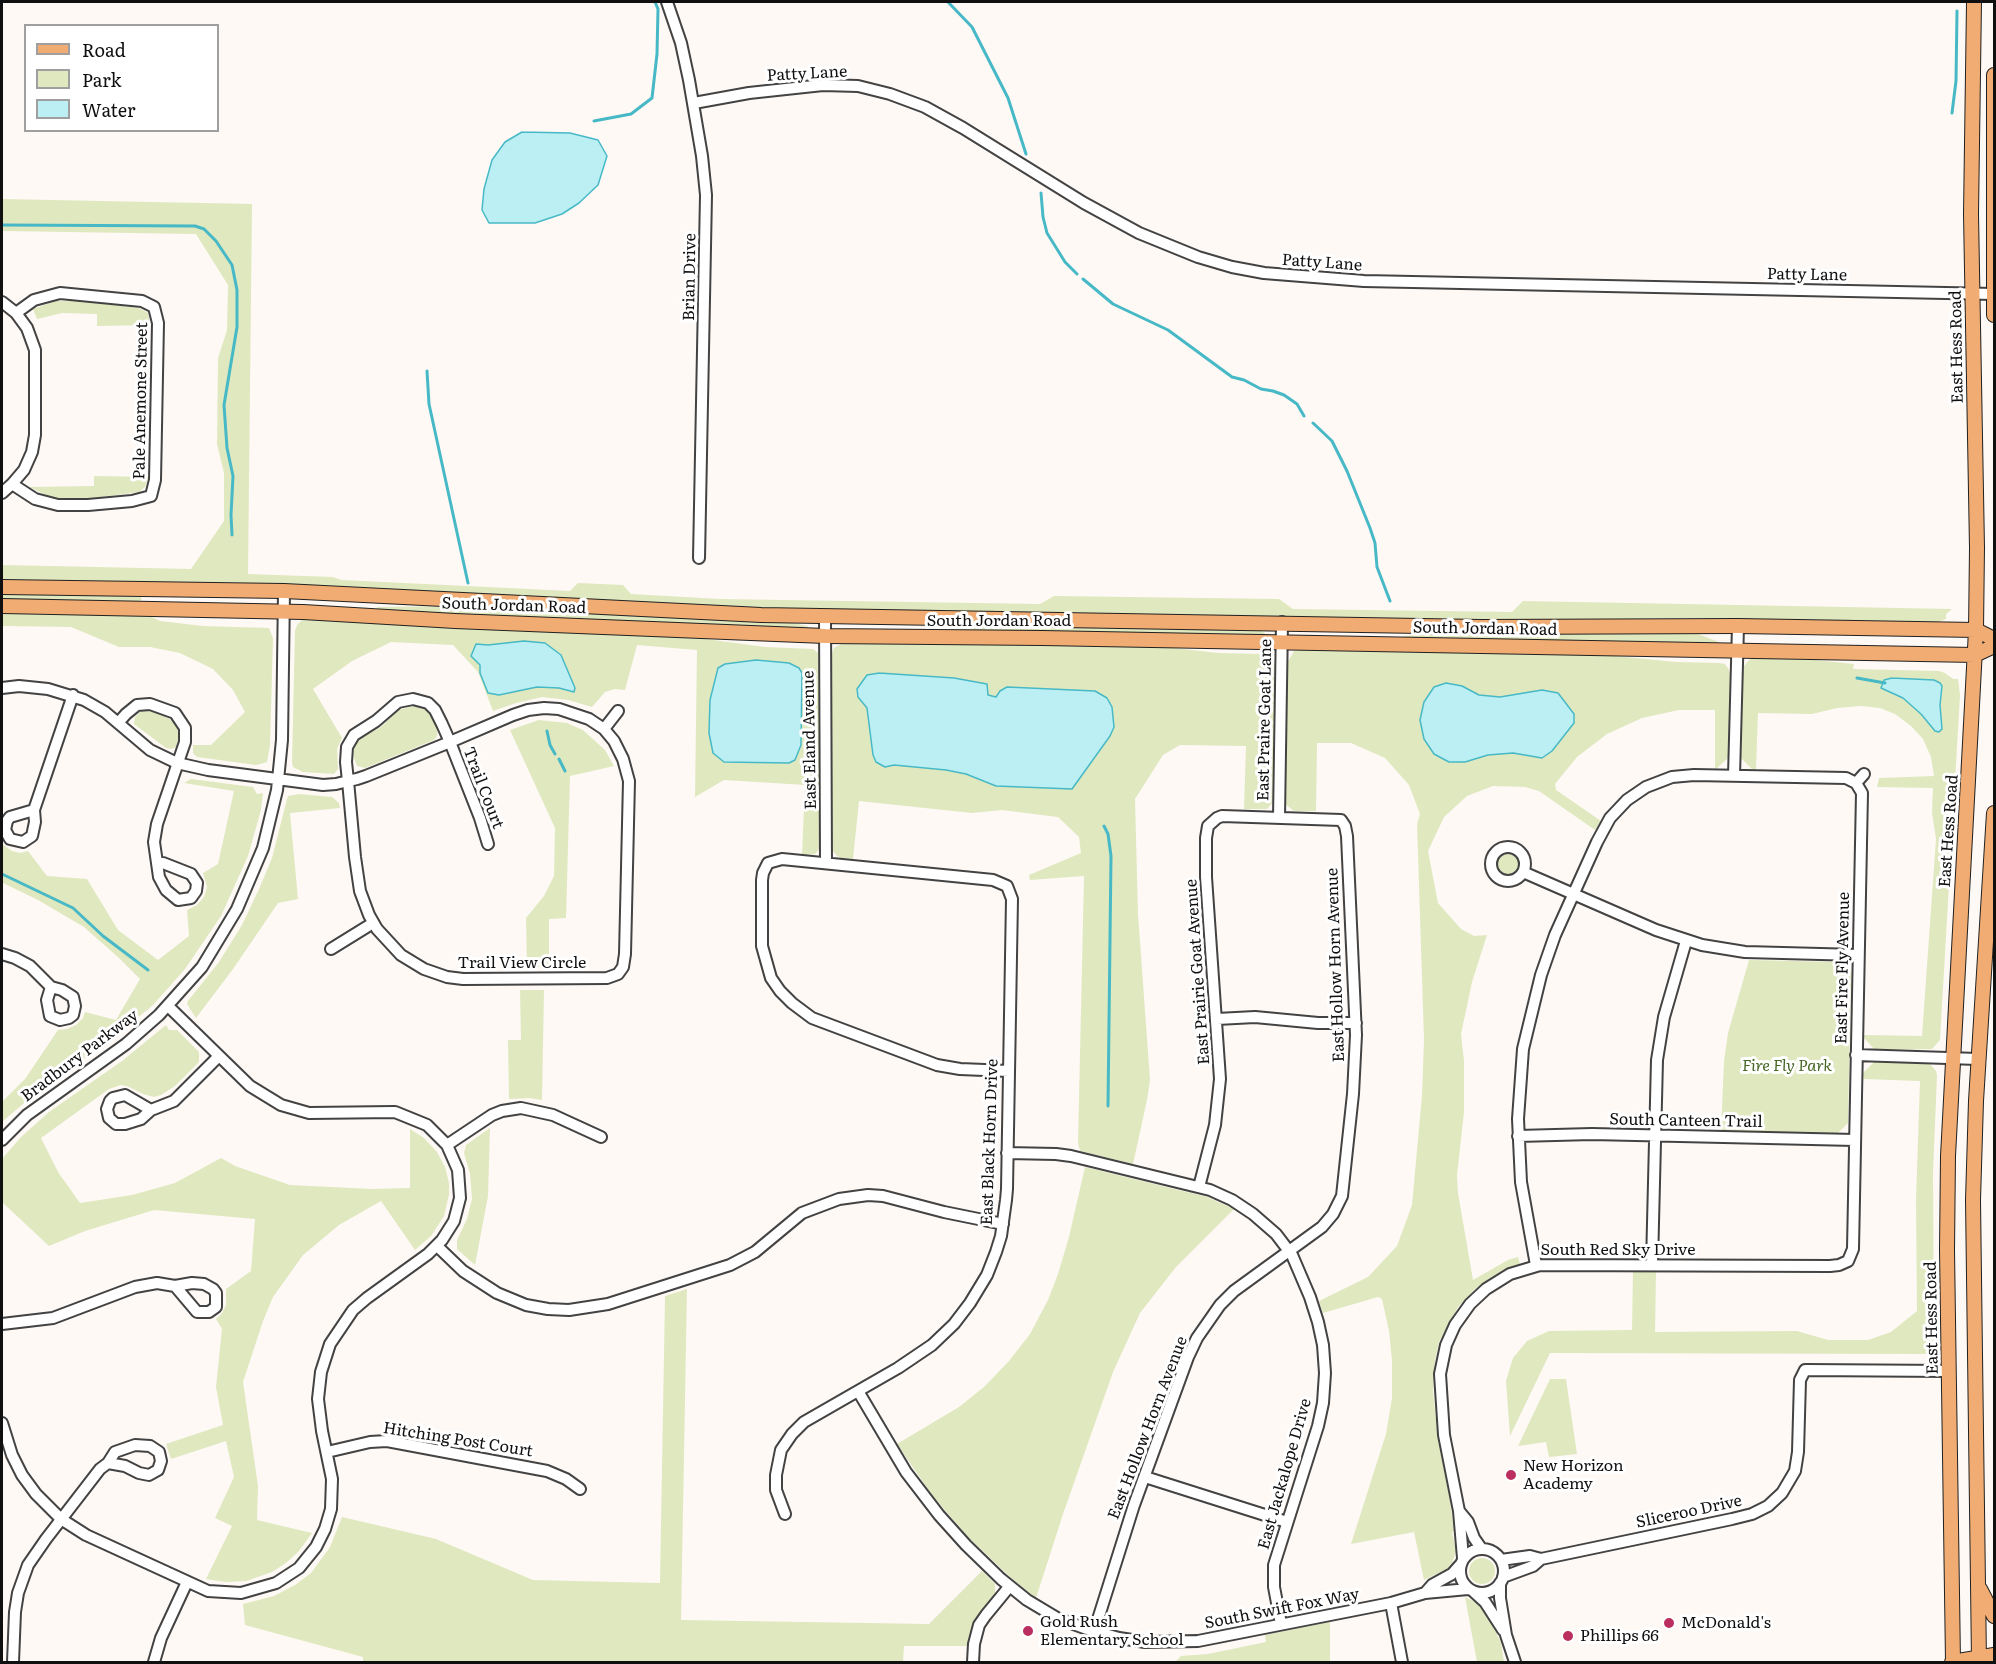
<!DOCTYPE html>
<html>
<head>
<meta charset="utf-8">
<style>
  body { margin:0 }
  #map { position:relative; width:1996px; height:1664px; overflow:hidden; background:#fef9f5; font-family:Literata,serif }
  canvas { display:block }
  .frame { position:absolute; inset:0; border:3px solid #101010; pointer-events:none }
  .legend { position:absolute; left:24px; top:24px; width:195px; height:108px; box-sizing:border-box; background:#fff; border:2px solid #9f9f9f; margin:0; padding:8px 10px; list-style:none; font-size:18px; color:#101010 }
  .legend li { display:flex; align-items:center; gap:12px; height:30px }
  .legend b { width:30px; border:2px solid #9f9f9f }
</style>
</head>
<body>
<div id="map">
<canvas width="1996" height="1664"></canvas>
<div class="frame"></div>
<ul class="legend">
<li><b style="height:8px;background:#f0ac72"></b>Road</li>
<li><b style="height:16px;background:#e0e8bf"></b>Park</li>
<li><b style="height:16px;background:#bceff3"></b>Water</li>
</ul>
</div>
<script>
const g = document.querySelector('canvas').getContext('2d');
g.lineJoin = 'round';
function fill(path, color) {
  g.fillStyle = color;
  g.fill(path, 'evenodd');
}
function toPath(rows) {
  const path = new Path2D();
  for (const r of rows) {
    if (r.length === 3) {
      path.moveTo(r[0] + r[2], r[1]);
      path.arc(r[0], r[1], r[2], 0, 2 * Math.PI);
      continue;
    }
    path.moveTo(r[0], r[1]);
    for (let i = 2; i < r.length; i += 2) path.lineTo(r[i], r[i + 1]);
  }
  return path;
}
function stroke(path, color, width, dash) {
  g.strokeStyle = color;
  g.lineWidth = width;
  g.lineCap = dash ? 'butt' : 'round';
  g.setLineDash(dash || []);
  g.stroke(path);
}
function label(font, color, halo, rows, align = 'center') {
  g.font = font + ' Literata,serif';
  g.lineWidth = 6;
  g.setLineDash([]);
  g.textBaseline = 'middle';
  g.strokeStyle = halo;
  g.fillStyle = color;
  for (const [text, x, y, turn = 0] of rows) {
    g.save();
    g.translate(x, y);
    g.rotate((+turn || 0) * Math.PI / 180);
    g.textAlign = isNaN(turn) ? turn : align;
    if (halo) g.strokeText(text, 0, 0);
    g.fillText(text, 0, 0);
    g.restore();
  }
}
fill(toPath([
  [2,199,252,204,248,574,333,577,342,580,570,591,578,583,623,585,631,594,720,599,1040,604,1054,596,1279,599,1293,609,1512,612,1523,601,1952,609,1946,614,1946,619,1935,623,1685,618,1514,621,801,610,232,583,2,580,2,565,191,569,224,521,224,473,217,444,218,358,227,330,228,285,196,234,2,231],
  [55,301,87,301,139,308,148,313,150,325,97,326,97,314,62,313,37,319,33,309],
  [94,476,148,477,148,479,145,487,139,492,93,498,53,498,29,487,94,486],
  [2,593,139,595,142,599,139,602,2,599],
  [468,606,793,623,807,626,810,630,554,618,462,616,377,610,377,607],
  [2,613,132,615,152,617,160,621,203,626,269,628,273,638,270,745,267,762,256,765,197,757,193,753,193,745,211,745,245,712,233,690,213,669,180,653,150,647,119,647,71,627,2,626],
  [308,618,457,629,554,630,698,638,765,647,813,649,818,653,819,664,821,847,815,854,802,855,805,785,724,780,695,797,697,650,637,645,625,690,615,689,605,692,592,707,568,700,542,697,516,703,493,711,478,672,453,645,391,642,352,661,313,689,342,738,337,749,338,769,334,774,303,772,293,767,292,762,295,631,297,625,303,619],
  [1003,625,1256,629,1265,633,1265,636,949,632,949,629],
  [1462,632,1693,632,1719,642,1719,645,1404,639,1404,636],
  [843,643,1062,644,1165,647,1218,653,1265,654,1273,658,1275,663,1273,802,1267,809,1244,809,1246,746,1180,745,1163,755,1135,799,1138,914,1150,1080,1147,1100,1133,1164,1080,1151,1078,1143,1084,876,1030,880,1029,875,1081,853,1079,837,1058,817,1002,810,972,813,859,801,853,859,841,858,837,856,832,850,830,659,834,648],
  [1302,649,1605,655,1676,662,1719,663,1725,664,1729,670,1731,677,1729,757,1716,769,1715,769,1715,710,1679,710,1642,718,1607,734,1577,757,1555,784,1556,790,1601,821,1595,830,1539,791,1525,787,1493,786,1467,796,1444,817,1428,851,1438,903,1461,929,1474,936,1487,935,1472,982,1461,1034,1464,1061,1464,1112,1457,1175,1458,1193,1473,1280,1508,1260,1518,1257,1520,1264,1503,1270,1476,1288,1458,1307,1439,1342,1435,1360,1433,1391,1438,1440,1450,1500,1454,1531,1452,1532,1456,1551,1452,1563,1447,1569,1424,1580,1414,1532,1351,1544,1386,1434,1392,1398,1392,1361,1389,1331,1382,1299,1378,1297,1323,1313,1319,1301,1368,1277,1397,1246,1412,1205,1422,1096,1424,1039,1417,824,1420,814,1409,785,1385,758,1351,743,1317,743,1316,811,1294,811,1285,804,1287,663,1294,651],
  [1760,658,1805,659,1854,664,1853,669,1939,671,1945,673,1953,679,1958,679,1960,695,1940,1040,1932,1049,1875,1050,1864,1038,1864,1035,1922,1036,1936,839,1932,813,1933,788,1877,787,1879,778,1934,776,1931,757,1923,739,1911,726,1895,714,1880,708,1861,706,1837,708,1812,714,1758,713,1756,769,1752,769,1740,757,1743,671,1744,666,1750,659],
  [414,706,426,710,431,714,438,727,437,736,434,740,365,768,357,766,353,755,355,745,361,738,381,727,398,710],
  [142,710,158,713,175,722,180,736,176,747,171,749,166,748,134,724,135,717],
  [539,720,567,723,583,730,605,750,614,766,570,776,566,918,549,919,549,967,527,967,526,918,544,896,554,876,555,828,510,730],
  [191,779,253,787,257,794,263,793,261,810,248,856,221,916,185,969,153,1005,118,1034,23,1104,3,1121,2,1119,2,1102,25,1079,58,1030,67,1029,76,1025,83,1018,85,1012,116,1020,140,979,119,958,84,927,38,900,3,883,2,885,2,844,12,851,20,853,28,851,47,876,87,879,118,930,158,960,189,936,187,910,197,905,204,897,207,887,203,873,218,864,234,791,184,783],
  [299,794,332,797,339,803,340,808,290,813,298,899,278,903,233,969,196,1018,187,1004,188,1001,219,962,242,925,259,889,272,858,287,799,288,796],
  [1508,865,12],
  [1749,960,1842,962,1851,971,1848,1123,1838,1133,1721,1131,1724,1061,1728,1033],
  [520,990,544,990,542,1100,529,1098,509,1099,508,1040,521,1040],
  [166,1025,169,1030,177,1030,199,1052,199,1062,175,1086,161,1095,154,1097,143,1094,127,1086,121,1085,109,1089,41,1138,58,1172,80,1203,132,1195,175,1183,221,1158,235,1166,290,1185,372,1189,410,1188,410,1129,424,1138,437,1152,445,1167,449,1183,449,1195,444,1216,431,1236,415,1250,381,1201,339,1225,303,1255,273,1297,263,1321,243,1382,258,1486,257,1520,312,1533,299,1551,286,1563,272,1572,246,1581,226,1582,206,1579,232,1526,215,1518,234,1477,226,1441,171,1459,166,1444,223,1425,216,1387,222,1329,216,1319,222,1313,226,1305,226,1289,251,1271,255,1219,154,1210,85,1231,49,1246,2,1202,2,1159,21,1137,49,1112,122,1061],
  [1875,1061,1925,1063,1930,1064,1936,1071,1937,1075,1933,1173,1934,1354,1550,1353,1510,1436,1506,1381,1513,1358,1527,1341,1549,1331,1632,1330,1633,1271,1656,1272,1655,1332,1797,1331,1828,1340,1868,1340,1891,1332,1917,1311,1916,1200,1920,1081,1863,1079,1863,1073],
  [490,1128,488,1196,475,1265,457,1249,457,1240,467,1219,472,1199,470,1174,464,1153,466,1145],
  [1085,1167,1207,1197,1234,1209,1176,1267,1140,1313,1113,1372,1063,1514,1036,1598,1009,1576,968,1537,932,1495,897,1444,959,1407,984,1387,1009,1361,1030,1334,1048,1300,1058,1274,1069,1237],
  [687,1289,681,1620,929,1624,982,1571,995,1584,995,1593,976,1619,967,1646,904,1646,903,1662,363,1662,363,1657,245,1625,243,1604,274,1596,295,1585,311,1573,330,1547,342,1517,436,1539,533,1580,660,1583,665,1296],
  [1550,1379,1566,1379,1577,1454,1549,1457,1546,1442,1518,1446],
  [1482,1571,13],
  [1465,1597,1477,1603,1489,1618,1501,1643,1504,1662,1477,1662],
  [1330,1622,1330,1662,1175,1662,1181,1656,1208,1654,1266,1642,1265,1635]
]), '#e0e8bf');
const water = toPath([
  [522,132,570,133,598,140,607,156,598,185,579,203,562,214,535,223,489,223,482,210,484,189,492,160,505,142,522,132],
  [524,641,545,643,561,655,575,688,574,692,559,688,537,687,499,695,488,693,480,673,480,665,471,656,476,644,488,645,524,641],
  [756,660,789,663,799,668,802,673,801,745,795,760,789,763,724,762,713,753,709,733,710,700,718,668,725,664,756,660],
  [879,673,954,678,987,684,988,695,996,697,1000,691,1007,687,1095,691,1107,698,1112,707,1114,727,1110,736,1072,789,996,786,966,774,946,770,894,765,885,767,876,762,873,755,867,708,858,697,857,689,867,675,879,673],
  [1892,678,1934,680,1940,683,1942,686,1940,705,1942,729,1939,732,1935,731,1921,714,1903,698,1881,688,1884,680,1892,678],
  [1446,683,1462,686,1479,695,1500,697,1542,690,1558,693,1574,714,1574,723,1552,751,1542,758,1513,753,1488,755,1465,762,1449,762,1434,754,1424,739,1420,720,1424,702,1434,687,1446,683]
]);
fill(water, '#bceff3');
stroke(water, '#47b9c6', 1.5);
stroke(toPath([
  [948,2,972,27,1008,98,1026,154],
  [1952,113,1956,81,1957,11],
  [594,121,631,114,652,98,657,54,658,9,655,2],
  [1041,193,1043,217,1047,233,1065,262,1077,274],
  [2,225,195,226,204,229,216,241,232,265,237,290,237,327,224,405,227,448,233,476,231,515,232,535],
  [1083,279,1113,304,1168,330,1232,377,1244,380,1261,389,1273,391,1284,395,1297,404,1304,416],
  [427,371,429,404,468,583],
  [1313,423,1332,441,1347,471,1370,528,1375,543,1377,567,1390,601],
  [1857,678,1885,683],
  [547,731,550,745,555,754],
  [559,759,565,771],
  [1104,826,1108,834,1111,856,1108,1106],
  [2,874,73,908,103,936,148,970]
]), '#47b9c6', 3);
const minor = toPath([
  [667,2,681,43,689,80,702,156,706,195,699,558],
  [694,103,749,93,823,85,858,86,890,94,925,107,963,128,1084,203,1139,233,1198,257,1232,267,1264,273,1364,281,1994,294],
  [2,302,16,313,34,300,60,293,142,301,154,307],
  [12,484,35,499,58,505,88,505,132,501,151,496],
  [2,493,12,484,24,470,32,452,35,435,35,350,27,328,16,313],
  [151,496,155,480,158,323,154,307],
  [825,617,826,863],
  [2,688,19,686,48,689,84,700,105,712,150,750,177,763,208,770,323,785,336,784,348,781,357,779,366,776,450,742,513,715,528,710,544,708,559,709,589,719,604,729,614,741,623,759,629,781,625,954,623,967,618,974,607,978,463,979,447,977,424,969,401,955,377,929,369,915,360,891,355,857,348,781,346,762,347,747,354,735,376,721,398,702,413,699,428,703,435,710,442,724,450,742,480,818,488,844],
  [118,723,126,714,137,705,150,704,175,713,185,728,185,742,157,824,154,842,159,877,166,890,178,900,191,898,196,891,197,883,191,874,163,863,158,863],
  [604,729,618,711],
  [1734,776,1738,626],
  [1856,783,1864,774],
  [34,810,10,817,7,821,5,830,10,839,23,842,32,836,35,822,34,810,73,695],
  [1279,817,1282,622],
  [1508,864,17],
  [1523,872,1656,930,1702,945,1745,952,1858,955],
  [331,949,373,923],
  [2,954,15,958,30,966,51,987,62,990,73,997,75,1006,73,1015,69,1018,60,1020,50,1016,47,1000,51,987],
  [1217,1019,1255,1017,1318,1023,1356,1023],
  [1856,1055,1978,1059],
  [151,1110,125,1095,113,1098,110,1101,107,1109,109,1118,116,1124,125,1124,141,1119,151,1110,174,1101,219,1056],
  [1518,1136,1592,1134,1855,1140],
  [2,1140,27,1115,126,1044,159,1015,202,967,237,909,263,848,277,790,282,740,284,591],
  [447,1145,492,1115,502,1111,521,1108,553,1115,601,1137],
  [1007,1153,1056,1154,1071,1156,1210,1190,1232,1200,1253,1214,1276,1234,1292,1255,1310,1297,1318,1322,1323,1345,1325,1373,1323,1403,1318,1426,1274,1565,1274,1587,1281,1624],
  [437,1246,463,1271,497,1293,526,1305,548,1309,569,1310,608,1304,730,1265,755,1252,802,1213,839,1199,868,1195,883,1196,944,1212,1003,1224],
  [1652,1264,1657,1060,1664,1017,1686,941],
  [1536,1265,1521,1182,1518,1119,1523,1049,1541,975,1555,935,1597,842,1610,818,1627,800,1646,787,1672,777,1694,775,1846,778,1856,783,1862,793,1853,1249,1848,1261],
  [2,1324,53,1318,135,1287,157,1283,175,1286,192,1283,204,1284,213,1289,216,1293,216,1307,209,1312,197,1312,175,1286],
  [858,1391,906,1472,939,1515,966,1545,1001,1579,1027,1600,1057,1618,1087,1629,1119,1638,1145,1642,1198,1641,1391,1603,1425,1593,1468,1589],
  [2,1423,12,1455,22,1475,36,1494,61,1519,86,1535,208,1591,241,1593,276,1583,299,1568,316,1547,325,1529,331,1509,332,1479,322,1431,318,1399,321,1372,330,1344,353,1310,367,1298,428,1254,442,1240,454,1221,460,1198,458,1170,447,1145,427,1125,395,1112,309,1113,281,1105,250,1086,168,1006],
  [327,1452,370,1442,387,1441,547,1471,566,1479,580,1489],
  [1145,1477,1287,1522],
  [1459,1511,1468,1522,1474,1538,1481,1548],
  [785,1514,776,1490,776,1475,781,1450,792,1434,804,1422,898,1368,932,1345,954,1324,970,1303,987,1275,996,1252,1001,1236,1006,1200,1007,1189,1012,899,1007,886,993,880,782,859,768,863,763,873,762,880,762,946,771,978,780,991,792,1003,812,1018,937,1065,960,1069,1009,1071],
  [1482,1571,22],
  [1463,1558,1459,1511,1444,1435,1440,1374,1446,1345,1455,1325,1470,1304,1486,1289,1510,1274,1540,1265,1830,1266,1839,1265,1848,1261],
  [1501,1560,1530,1556,1541,1559,1732,1519,1752,1514,1768,1506,1782,1493,1795,1471,1798,1452,1800,1380,1805,1370,1949,1371],
  [1503,1577,1533,1566,1541,1559],
  [1500,1583,1500,1598,1506,1635,1515,1662],
  [1474,1592,1485,1602,1503,1630],
  [1425,1593,1432,1585,1452,1574,1460,1565],
  [1391,1603,1402,1662],
  [1094,1632,1134,1505,1188,1357,1197,1338,1220,1305,1234,1291,1322,1227,1333,1214,1342,1196,1353,1094,1356,1035,1347,836,1345,826,1341,820,1222,816,1217,818,1208,826,1206,838,1206,877,1220,1079,1215,1125,1199,1187],
  [13,1662,15,1612,18,1593,28,1565,46,1539,100,1469,108,1463,115,1452,135,1445,150,1446,159,1452,161,1461,158,1470,149,1475,139,1473,125,1466,108,1463],
  [154,1662,161,1638,187,1582],
  [973,1662,974,1644,979,1625,986,1615,1009,1587]
]);
const major = toPath([
  [1994,75,1994,315],
  [2,587,284,591,761,615,1481,627,1738,626,1976,630,1994,639],
  [2,606,303,612,455,621,825,636,1042,638,1975,655,1994,646],
  [1980,1589,1994,1616],
  [1952,1662,1994,1655],
  [1953,1662,1947,1250,1948,1156,1976,630,1977,548,1971,214,1974,2],
  [1979,1662,1973,1200,1976,1101,1994,813]
]);
stroke(minor, '#434343', 14);
stroke(major, '#212121', 16);
stroke(minor, '#fff', 10);
stroke(major, '#f0ac72', 14);
for (const [x, y, r, color] of [
  [1511,1475,6,"#ba2f5f"],
  [1669,1623,6,"#ba2f5f"],
  [1028,1631,6,"#ba2f5f"],
  [1568,1636,6,"#ba2f5f"]
]) {
  const dot = new Path2D();
  dot.arc(x, y, r, 0, 2 * Math.PI);
  g.fillStyle = color;
  g.fill(dot);
  stroke(dot, '#fff', 2);
}
label('16px', '#101010', '#fff', [
  ["Patty Lane",807,74,-3],
  ["Patty Lane",1322,263,4],
  ["Patty Lane",1807,275,1],
  ["Brian Drive",690,277,-89],
  ["East Hess Road",1957,347,-91],
  ["Pale Anemone Street",141,401,-89],
  ["South Jordan Road",514,606,2],
  ["South Jordan Road",999,621],
  ["South Jordan Road",1485,629,1],
  ["East Praire Goat Lane",1265,720,-89],
  ["East Eland Avenue",810,740,-91],
  ["Trail Court",483,788,69],
  ["East Hess Road",1949,831,-86],
  ["Trail View Circle",522,963],
  ["East Hollow Horn Avenue",1336,965,-92],
  ["East Fire Fly Avenue",1843,968,-89],
  ["East Prairie Goat Avenue",1198,972,-94],
  ["Bradbury Parkway",80,1056,-37],
  ["South Canteen Trail",1686,1121,1],
  ["East Black Horn Drive",990,1142,-88],
  ["South Red Sky Drive",1618,1250],
  ["East Hess Road",1932,1318,-91],
  ["East Hollow Horn Avenue",1148,1428,-69],
  ["Hitching Post Court",458,1440,9],
  ["East Jackalope Drive",1285,1474,-74],
  ["Sliceroo Drive",1689,1512,-12],
  ["South Swift Fox Way",1282,1609,-11]
]);
label('italic 16px', '#456623', '#fff', [
  ["Fire Fly Park",1787,1066]
]);
label('16px', '#101010', '#fff', [
  ["New Horizon",1523,1466],
  ["Academy",1523,1484],
  ["Gold Rush",1040,1622],
  ["Elementary School",1040,1640],
  ["McDonald's",1681,1623],
  ["Phillips 66",1580,1636]
], 'left');
</script>
</body>
</html>
